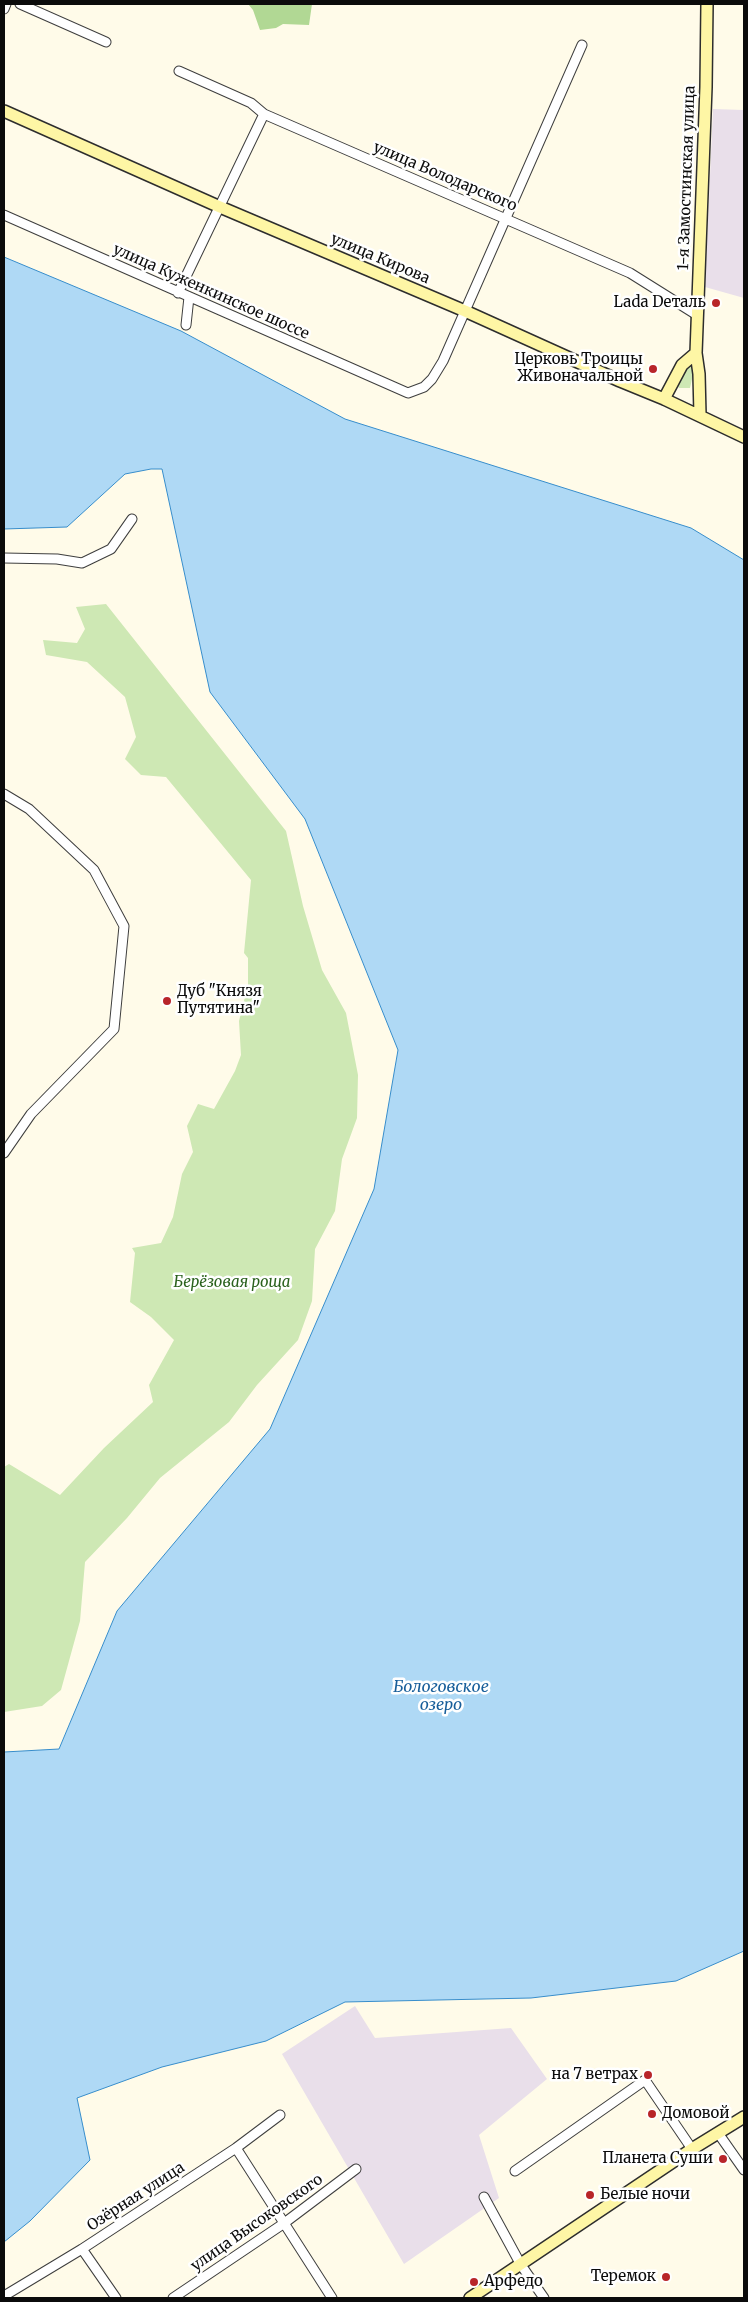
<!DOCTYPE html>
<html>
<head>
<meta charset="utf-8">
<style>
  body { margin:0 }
  #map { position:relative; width:748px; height:2302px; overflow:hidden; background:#fffbe9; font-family:Merriweather,serif }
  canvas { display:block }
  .frame { position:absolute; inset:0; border:5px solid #0b0b0b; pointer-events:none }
</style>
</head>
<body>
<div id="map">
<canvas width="748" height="2302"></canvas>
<div class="frame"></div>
</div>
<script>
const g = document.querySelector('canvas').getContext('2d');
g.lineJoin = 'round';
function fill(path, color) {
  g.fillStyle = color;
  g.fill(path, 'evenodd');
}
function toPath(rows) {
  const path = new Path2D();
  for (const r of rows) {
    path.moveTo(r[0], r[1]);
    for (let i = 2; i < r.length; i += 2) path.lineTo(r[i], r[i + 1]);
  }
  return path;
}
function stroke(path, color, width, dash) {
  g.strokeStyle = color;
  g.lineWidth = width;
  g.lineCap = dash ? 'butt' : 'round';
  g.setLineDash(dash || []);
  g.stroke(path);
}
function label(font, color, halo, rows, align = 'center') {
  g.font = font + ' Merriweather,serif';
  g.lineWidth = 5;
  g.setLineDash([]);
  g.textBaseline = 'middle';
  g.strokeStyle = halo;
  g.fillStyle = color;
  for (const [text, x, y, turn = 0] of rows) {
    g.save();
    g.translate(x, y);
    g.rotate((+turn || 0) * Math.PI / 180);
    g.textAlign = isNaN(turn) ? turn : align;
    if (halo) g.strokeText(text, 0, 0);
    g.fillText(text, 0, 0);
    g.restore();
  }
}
fill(toPath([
  [713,109,744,110,744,298,705,287],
  [355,2006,375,2038,511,2028,547,2079,479,2135,499,2198,404,2264,282,2054]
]), '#e9dfea');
fill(toPath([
  [690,366,694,370,690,388,679,388,677,385,685,367],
  [106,604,286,831,303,906,322,970,346,1013,358,1075,357,1118,342,1159,335,1211,315,1249,312,1301,298,1340,257,1385,229,1422,160,1478,127,1518,85,1562,80,1621,61,1690,42,1706,4,1712,4,1467,9,1464,60,1495,104,1448,153,1402,149,1385,174,1340,151,1317,130,1302,135,1253,132,1248,161,1243,173,1217,182,1174,193,1152,187,1126,198,1104,214,1109,235,1071,241,1055,239,1021,248,985,248,958,244,953,251,880,166,777,141,775,125,759,136,737,125,697,87,662,46,655,43,640,77,643,85,629,76,607]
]), '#cee8b4');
fill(toPath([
  [248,4,312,4,309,25,283,24,276,28,260,30,253,10]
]), '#b1d894');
const water = toPath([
  [4,257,181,331,345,419,691,528,744,560,744,1951,676,1981,531,1998,345,2002,266,2041,162,2067,77,2098,90,2160,30,2221,4,2242,4,1752,59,1749,117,1611,270,1429,374,1189,398,1050,305,819,210,692,162,469,151,469,125,474,67,527,4,529,4,257]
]);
fill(water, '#afd9f5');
stroke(water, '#378dcb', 1);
const street = toPath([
  [20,4,106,42],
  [4,9,6,4],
  [179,71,251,103,264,114,630,273,697,315],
  [4,215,408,393,424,387,432,379,443,361,582,45],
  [178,293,264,114],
  [186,325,189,297],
  [4,558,57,559,82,563,111,549,132,519],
  [4,794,29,809,94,870,124,926,114,1029,31,1114,4,1153],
  [718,2133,744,2170],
  [236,2148,332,2298],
  [515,2171,645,2080,692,2149],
  [484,2197,521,2265,544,2298],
  [82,2249,116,2298],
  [4,2296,82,2249,236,2148,280,2115],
  [173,2298,283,2224,356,2169]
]);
const secondary = toPath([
  [4,111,220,207,465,311,620,381,664,399,744,437],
  [664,399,682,365,696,353],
  [700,415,699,374,696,353,706,87,707,4],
  [470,2298,692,2149,744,2117]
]);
stroke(street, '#3e3e3e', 11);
stroke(secondary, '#2d2d2d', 14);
stroke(street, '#fff', 9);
stroke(secondary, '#fef6a5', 11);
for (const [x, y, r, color] of [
  [716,303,5,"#b82529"],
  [653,369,5,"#b82529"],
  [167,1001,5,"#b82529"],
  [648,2075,5,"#b82529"],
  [652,2114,5,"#b82529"],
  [723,2159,5,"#b82529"],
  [590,2195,5,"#b82529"],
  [666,2277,5,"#b82529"],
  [474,2282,5,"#b82529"]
]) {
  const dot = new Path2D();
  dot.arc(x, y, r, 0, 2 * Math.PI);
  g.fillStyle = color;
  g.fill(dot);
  stroke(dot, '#fff', 2);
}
label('15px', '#0b0b0b', '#fff', [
  ["улица Володарского",445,177,23],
  ["1-я Замостинская улица",687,178,-88],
  ["улица Кирова",380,259,23],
  ["улица Куженкинское шоссе",211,292,24],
  ["Озёрная улица",136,2197,-33],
  ["улица Высоковского",257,2223,-35]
]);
label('15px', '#0b0b0b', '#fff', [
  ["Lada Dеталь",706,303],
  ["Церковь Троицы",643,360],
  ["Живоначальной",643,377],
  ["Дуб \"Князя",177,992,"left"],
  ["Путятина\"",177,1009,"left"],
  ["на 7 ветрах",638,2075],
  ["Домовой",662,2114,"left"],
  ["Планета Суши",713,2159],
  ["Белые ночи",600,2195,"left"],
  ["Теремок",656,2277],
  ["Арфедо",484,2282,"left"]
], 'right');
label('italic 15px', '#2a611d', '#fff', [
  ["Берёзовая роща",232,1283]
]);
label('italic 16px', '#175e9a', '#fff', [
  ["Бологовское",441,1687],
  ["озеро",441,1705]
]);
</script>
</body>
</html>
